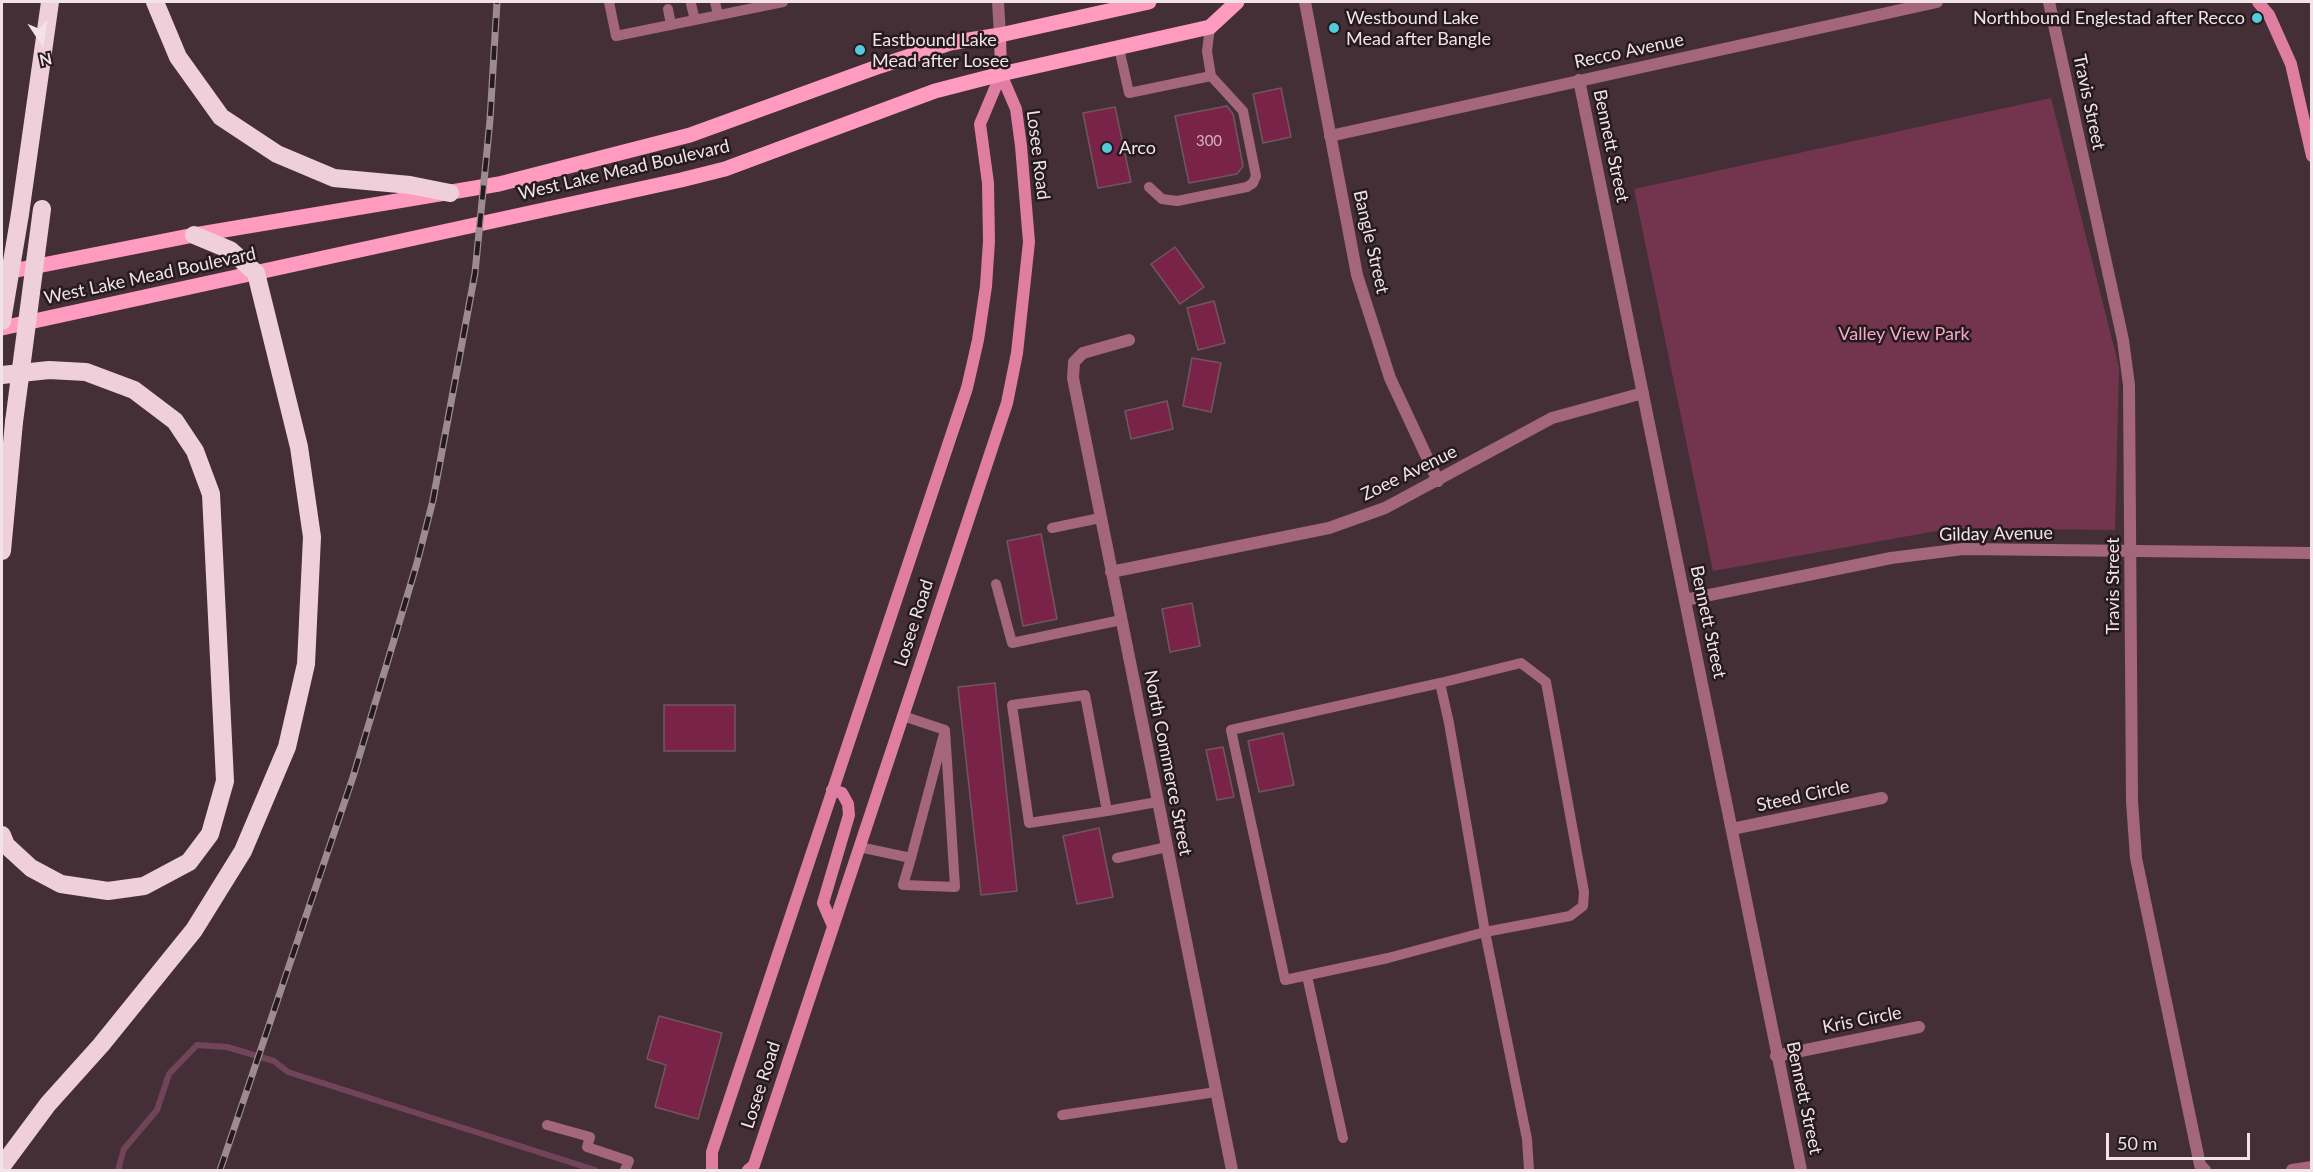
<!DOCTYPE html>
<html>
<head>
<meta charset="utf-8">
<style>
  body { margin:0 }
  #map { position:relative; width:2313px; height:1172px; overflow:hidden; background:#452f36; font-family:Lato,sans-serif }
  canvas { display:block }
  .frame { position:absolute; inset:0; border:3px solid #f1e3e7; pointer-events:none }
  .north { position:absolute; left:12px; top:12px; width:60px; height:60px; -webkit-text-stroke:4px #251a1e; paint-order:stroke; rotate:168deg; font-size:16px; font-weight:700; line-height:24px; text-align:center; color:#f1e3e7 }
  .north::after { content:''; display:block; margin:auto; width:21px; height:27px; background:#f1e3e7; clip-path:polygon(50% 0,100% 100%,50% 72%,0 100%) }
  .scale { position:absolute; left:2106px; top:1133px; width:144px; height:27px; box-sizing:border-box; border:3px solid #f1e3e7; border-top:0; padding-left:8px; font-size:18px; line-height:21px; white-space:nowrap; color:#f1e3e7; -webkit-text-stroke:4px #251a1e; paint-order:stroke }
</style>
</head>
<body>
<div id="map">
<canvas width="2313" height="1172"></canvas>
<div class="frame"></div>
<div class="north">N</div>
<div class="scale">50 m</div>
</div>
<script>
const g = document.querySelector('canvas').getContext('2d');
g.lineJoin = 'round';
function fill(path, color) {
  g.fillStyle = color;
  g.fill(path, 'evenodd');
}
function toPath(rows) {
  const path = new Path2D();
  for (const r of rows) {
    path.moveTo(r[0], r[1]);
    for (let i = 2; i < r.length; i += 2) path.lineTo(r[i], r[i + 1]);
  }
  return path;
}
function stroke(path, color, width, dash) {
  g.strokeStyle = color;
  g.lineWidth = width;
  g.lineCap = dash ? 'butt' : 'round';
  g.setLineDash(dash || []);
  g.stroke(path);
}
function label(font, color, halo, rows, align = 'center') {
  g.font = font + ' Lato,sans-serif';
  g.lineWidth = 5;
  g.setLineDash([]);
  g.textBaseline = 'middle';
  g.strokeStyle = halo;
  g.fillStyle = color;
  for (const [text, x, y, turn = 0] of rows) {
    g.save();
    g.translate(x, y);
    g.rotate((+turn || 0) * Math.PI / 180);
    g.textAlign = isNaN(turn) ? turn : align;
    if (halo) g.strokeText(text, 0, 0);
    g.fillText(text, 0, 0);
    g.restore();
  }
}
fill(toPath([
  [2051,98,2119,367,2115,530,1953,528,1713,571,1634,189]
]), '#73354d');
stroke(toPath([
  [118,1170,124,1149,157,1110,169,1074,197,1045,227,1047,274,1061,288,1072,595,1170]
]), '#72445a', 6);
const building = toPath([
  [1281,88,1291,137,1263,143,1253,94,1281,88],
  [1227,106,1233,114,1243,166,1237,174,1189,183,1175,116,1227,106],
  [1115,107,1131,182,1098,188,1083,113,1115,107],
  [1175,247,1204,287,1180,304,1151,264,1175,247],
  [1214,301,1225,343,1198,350,1187,308,1214,301],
  [1192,358,1221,363,1211,412,1183,406,1192,358],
  [1167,401,1173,429,1131,439,1125,411,1167,401],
  [1041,534,1057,619,1023,626,1007,541,1041,534],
  [1192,603,1200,646,1170,652,1162,609,1192,603],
  [995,683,1017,891,981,895,958,687,995,683],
  [664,705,735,705,735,751,664,751,664,705],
  [1283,733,1294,785,1259,792,1248,741,1283,733],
  [1223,747,1234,797,1217,800,1206,750,1223,747],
  [1099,828,1113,897,1077,904,1063,836,1099,828],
  [659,1016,722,1033,698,1119,655,1107,666,1065,647,1059,659,1016]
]);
fill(building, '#792349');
stroke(building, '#70575f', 1.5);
stroke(toPath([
  [609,2,616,36,783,2],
  [715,2,718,15],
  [691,4,695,20],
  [668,9,671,25],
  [1119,48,1129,93,1211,76,1207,51,1210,27],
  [1149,187,1162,199,1177,201,1247,187,1253,183,1256,176,1243,111,1211,76],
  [1052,528,1100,518],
  [996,584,1012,643,1121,620],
  [1440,683,1521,663,1546,682,1584,892,1583,906,1570,916,1485,932,1388,958,1285,980,1231,730,1440,683,1449,723,1485,932,1527,1139,1529,1170],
  [903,716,945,730],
  [1107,811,1085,695,1012,705,1029,823,1107,811,1157,802],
  [859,847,911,858,903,885,955,887,945,730,911,858],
  [1117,858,1167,847],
  [1307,976,1343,1138],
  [1062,1115,1216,1092],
  [547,1125,590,1137,587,1147,629,1161,625,1170]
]), '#a3667b', 10);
stroke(toPath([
  [998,2,1000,35],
  [1305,2,1357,275,1390,378,1438,481],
  [2049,2,2123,340,2129,385,2132,801,2136,858,2200,1165,2205,1170],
  [1579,80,1801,1170],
  [1330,136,1937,2],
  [1129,340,1083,353,1074,362,1073,378,1232,1170],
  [1111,572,1329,528,1385,508,1552,418,1643,393],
  [1685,600,1891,558,1963,549,2312,553],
  [1732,829,1882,798],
  [1776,1056,1919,1027],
  [2292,1170,2312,1167]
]), '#a3667b', 12);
stroke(toPath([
  [2258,2,2269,15,2291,64,2312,156],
  [832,790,842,793,848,804,849,815,823,903,833,926],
  [712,1170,712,1152,967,388,978,340,986,286,989,241,988,183,980,124,1001,74],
  [748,1170,754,1165,1007,403,1017,353,1029,242,1021,146,1016,109,1001,74,1000,35]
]), '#df7ea1', 12);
stroke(toPath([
  [2,273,194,235,499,184,690,135,880,66,950,43,1000,35,1149,2],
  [2,328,681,180,725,169,935,91,1001,74,1210,27,1237,2]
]), '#ff9bbf', 15);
stroke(toPath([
  [155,2,178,57,221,117,277,154,334,178,410,185,450,193],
  [20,214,50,2],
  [2,375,49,370,86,372,134,390,175,421,195,451,211,494,225,781,210,834,189,862,144,886,108,891,61,884,31,868,6,845,2,835],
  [2,551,14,422],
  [2,1166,48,1104,101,1045,194,930,243,851,287,747,306,664,312,537,299,447,256,273,230,250,194,235]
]), '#efcfd9', 18);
const rail = toPath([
  [220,1170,353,777,417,563,433,500,475,273,490,120,497,2]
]);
stroke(rail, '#9d8b90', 7);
stroke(rail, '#251a1e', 4.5, [14]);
stroke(toPath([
  [2,321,20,214],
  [14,422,42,209]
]), '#efcfd9', 18);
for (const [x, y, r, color] of [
  [2257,18,6,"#53cbdb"],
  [1334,28,6,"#53cbdb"],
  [860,50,6,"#53cbdb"],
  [1107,148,6,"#53cbdb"]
]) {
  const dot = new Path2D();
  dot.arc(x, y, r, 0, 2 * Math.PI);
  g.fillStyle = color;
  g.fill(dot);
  stroke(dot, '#251a1e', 2);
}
label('15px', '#d3b3c0', null, [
  ["300",1209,141]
]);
label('18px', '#f1e3e7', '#251a1e', [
  ["Westbound Lake",1346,18],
  ["Mead after Bangle",1346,39],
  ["Northbound Englestad after Recco",2245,18,"right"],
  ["Eastbound Lake",872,40],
  ["Mead after Losee",872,61],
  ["Arco",1119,148]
], 'left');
label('18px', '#f1e3e7', '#251a1e', [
  ["Recco Avenue",1629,51,-12],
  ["Travis Street",2089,102,78],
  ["Bennett Street",1611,146,78],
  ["Losee Road",1038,155,83],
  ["West Lake Mead Boulevard",624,170,-13],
  ["Bangle Street",1371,242,77],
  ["West Lake Mead Boulevard",150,276,-12],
  ["Zoee Avenue",1409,473,-26],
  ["Gilday Avenue",1996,534,-1],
  ["Travis Street",2113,586,-90],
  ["Bennett Street",1708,622,78],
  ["Losee Road",914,623,-72],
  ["North Commerce Street",1168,763,79],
  ["Steed Circle",1803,796,-12],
  ["Kris Circle",1862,1020,-11],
  ["Losee Road",761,1085,-72],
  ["Bennett Street",1804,1098,78]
]);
label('18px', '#f4aac3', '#251a1e', [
  ["Valley View Park",1904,334]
]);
</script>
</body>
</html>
